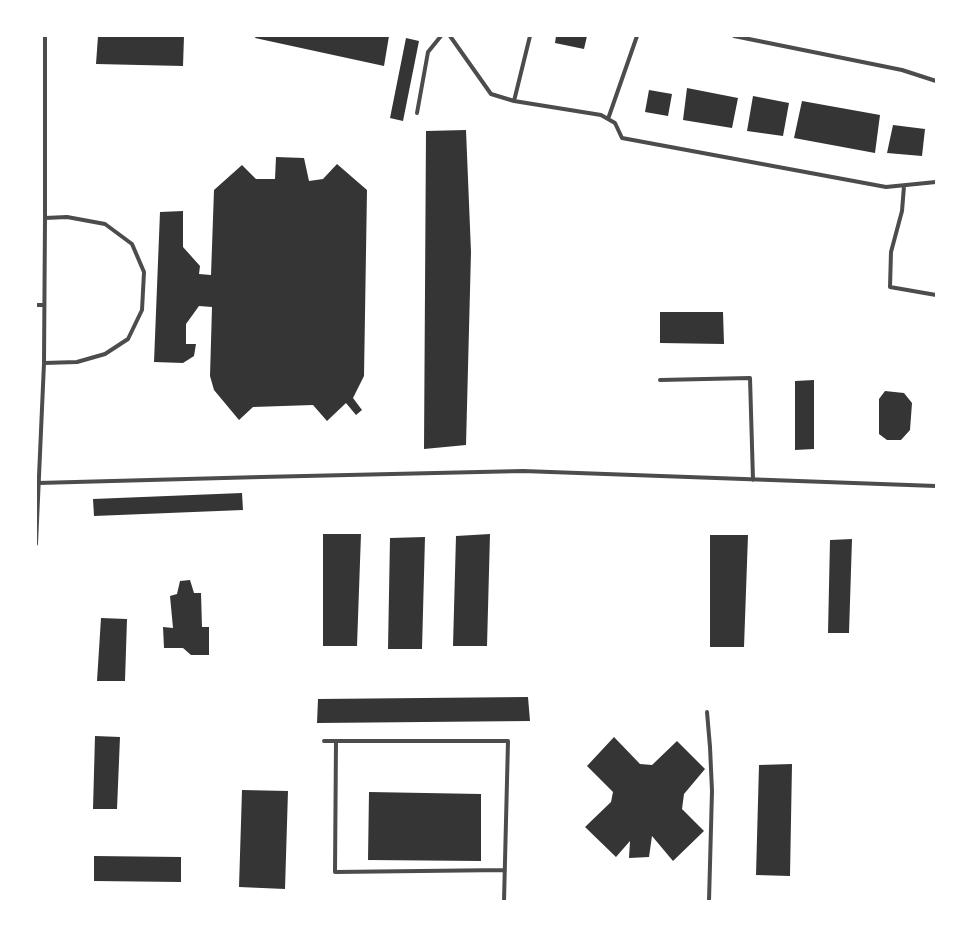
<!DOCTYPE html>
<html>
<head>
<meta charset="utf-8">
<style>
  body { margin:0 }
  #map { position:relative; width:972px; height:937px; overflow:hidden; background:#fff; font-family:"Roboto Condensed",sans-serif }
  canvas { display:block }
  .frame { position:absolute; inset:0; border:37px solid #fff; pointer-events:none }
</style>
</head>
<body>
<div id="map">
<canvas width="972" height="937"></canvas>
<div class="frame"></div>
</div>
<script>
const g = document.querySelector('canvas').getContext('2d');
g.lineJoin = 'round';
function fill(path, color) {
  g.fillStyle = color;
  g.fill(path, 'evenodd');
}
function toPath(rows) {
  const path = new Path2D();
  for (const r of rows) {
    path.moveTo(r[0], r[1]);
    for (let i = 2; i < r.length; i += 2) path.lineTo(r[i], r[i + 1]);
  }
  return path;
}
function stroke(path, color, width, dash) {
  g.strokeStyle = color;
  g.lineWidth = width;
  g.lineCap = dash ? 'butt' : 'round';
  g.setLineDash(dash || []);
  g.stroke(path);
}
fill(toPath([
  [98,36,184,36,183,66,96,64],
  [256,36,389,36,384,66,255,38],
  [556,36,587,36,584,49,555,43],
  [406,38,419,41,403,121,390,118],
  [687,88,738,98,732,128,683,120],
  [649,90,672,94,668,116,645,112],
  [753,96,789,103,783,136,747,131],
  [802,101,880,115,875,153,794,138],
  [893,125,925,129,922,156,887,153],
  [466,130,471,252,466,445,424,449,426,131],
  [276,157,304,158,309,181,323,179,337,164,367,190,364,376,353,398,362,410,356,415,346,403,327,421,313,405,253,407,239,420,214,390,210,376,212,307,199,306,186,324,186,344,196,344,194,356,183,363,154,362,160,212,183,211,183,247,200,266,199,274,211,275,214,190,242,165,256,179,275,179],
  [660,312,723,312,724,344,660,343],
  [814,380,814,449,795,450,795,381],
  [885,391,904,393,912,403,910,430,901,440,887,440,879,434,879,399],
  [242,493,243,510,94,516,93,499],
  [323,534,361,534,357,646,323,646],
  [490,534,487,646,453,646,456,536],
  [710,535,748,535,744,647,710,647],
  [425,537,422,649,388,649,390,538],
  [852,539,849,633,828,633,830,540],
  [190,580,194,593,201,593,202,627,209,627,209,655,191,655,183,648,164,648,163,627,173,628,170,596,177,594,180,581],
  [101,618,127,619,125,681,97,681],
  [528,697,530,721,317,723,318,699],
  [95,736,120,737,117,809,93,809],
  [614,737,640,764,652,765,677,741,705,769,684,794,682,809,704,831,673,861,652,836,649,857,629,858,630,841,616,857,585,827,611,802,613,792,587,766],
  [792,764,790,876,756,875,759,765],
  [242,790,288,791,285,889,239,887],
  [369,792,481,794,481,861,368,860],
  [94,856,181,857,181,882,94,881]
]), '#353535');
stroke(toPath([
  [450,36,491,94,514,101,601,115,615,123,622,138,886,187,936,182],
  [734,36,902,70,936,81],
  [514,101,530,36],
  [417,113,428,52,441,36],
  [608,119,637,36],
  [904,186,902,211,891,252,890,287,936,295],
  [36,305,44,305],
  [44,363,77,362,105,354,128,339,142,310,144,272,132,244,105,224,67,217,45,218],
  [660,380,750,378,753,480],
  [38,483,261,477,523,471,936,486],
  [36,544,44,363,45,218,45,36],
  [707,712,710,747,712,791,709,901],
  [324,741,508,741,504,901],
  [336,741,335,872,505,870]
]), '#4c4c4c', 4);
</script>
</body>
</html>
